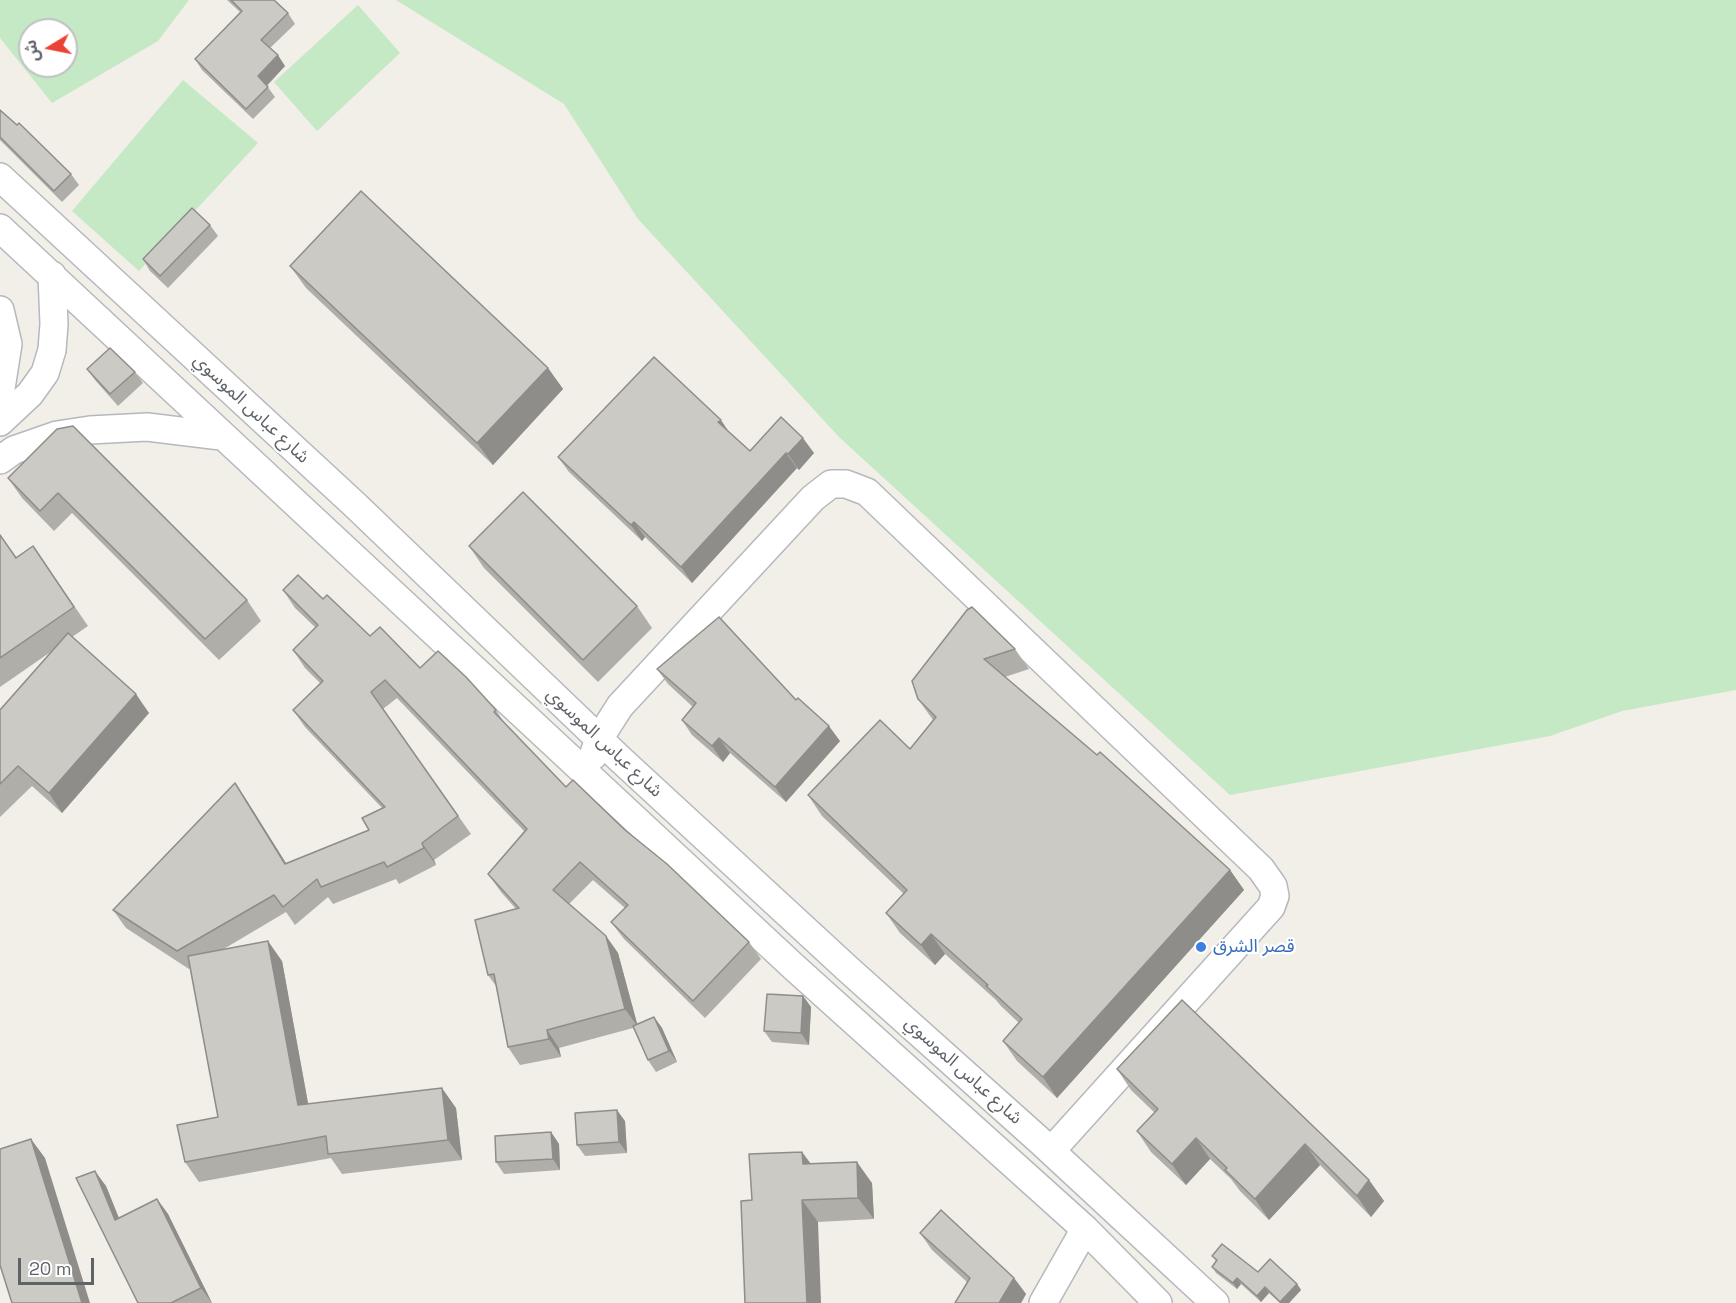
<!DOCTYPE html>
<html>
<head>
<meta charset="utf-8">
<style>
  body { margin:0 }
  #map { position:relative; width:1736px; height:1303px; overflow:hidden; background:#f1efe8; font-family:"Space Grotesk","Noto Sans Arabic",sans-serif }
  canvas { display:block }
  .north { position:absolute; left:18px; top:18px; width:60px; height:60px; box-sizing:border-box; background:#fff; border:2px solid #bfc1c3; border-radius:50%; rotate:260deg; font-size:16px; font-weight:700; line-height:24px; text-align:center; color:#5f6368 }
  .north::after { content:''; display:block; margin:auto; width:21px; height:27px; background:#ea4335; clip-path:polygon(50% 0,100% 100%,50% 72%,0 100%) }
  .scale { position:absolute; left:18px; top:1258px; width:76px; height:27px; box-sizing:border-box; border:3px solid #5f6368; border-top:0; padding-left:8px; font-size:18px; line-height:21px; white-space:nowrap; color:#5f6368; -webkit-text-stroke:4px #fff; paint-order:stroke }
</style>
</head>
<body>
<div id="map">
<canvas width="1736" height="1303"></canvas>
<div class="north">ش</div>
<div class="scale">20 m</div>
</div>
<script>
const g = document.querySelector('canvas').getContext('2d');
g.lineJoin = 'round';
function fill(path, color) {
  g.fillStyle = color;
  g.fill(path, 'evenodd');
}
function toPath(rows) {
  const path = new Path2D();
  for (const r of rows) {
    path.moveTo(r[0], r[1]);
    for (let i = 2; i < r.length; i += 2) path.lineTo(r[i], r[i + 1]);
  }
  return path;
}
function stroke(path, color, width, dash) {
  g.strokeStyle = color;
  g.lineWidth = width;
  g.lineCap = dash ? 'butt' : 'round';
  g.setLineDash(dash || []);
  g.stroke(path);
}
function label(font, color, halo, rows, align = 'center') {
  g.font = font + ' "Space Grotesk","Noto Sans Arabic",sans-serif';
  g.lineWidth = 4.5;
  g.setLineDash([]);
  g.textBaseline = 'middle';
  g.strokeStyle = halo;
  g.fillStyle = color;
  for (const [text, x, y, turn = 0] of rows) {
    g.save();
    g.translate(x, y);
    g.rotate((+turn || 0) * Math.PI / 180);
    g.textAlign = isNaN(turn) ? turn : align;
    if (halo) g.strokeText(text, 0, 0);
    g.fillText(text, 0, 0);
    g.restore();
  }
}
fill(toPath([
  [0,0,189,0,158,41,52,103,0,38],
  [30,30,66,30,66,66,30,66],
  [396,0,1736,0,1736,690,1622,711,1550,736,1230,795,839,437,638,219,564,104],
  [358,5,400,53,317,131,274,82],
  [183,80,258,143,139,271,72,211]
]), '#c5e8c5');
const minor = toPath([
  [0,177,354,504,620,759,850,971,1039,1140,1215,1303],
  [0,228,795,968,1085,1229,1158,1303],
  [0,310,8,344,0,395],
  [0,422,30,394,45,373,52,350,54,324,52,275],
  [0,460,14,450,57,435,90,430,147,427,221,436],
  [593,756,599,739,620,706,813,498,831,484,846,484,867,492,1261,869,1273,886,1275,896,1271,907,1051,1151],
  [1043,1303,1085,1229]
]);
stroke(minor, '#b5b8bc', 30);
stroke(minor, '#fff', 27);
fill(toPath([
  [227,0,274,0,288,13,295,24,270,48,285,66,267,86,275,97,253,119,202,70,195,59,240,12],
  [0,110,71,174,79,185,62,202,0,140],
  [210,225,218,236,168,288,150,271,143,259],
  [290,266,548,368,563,389,493,465,306,288],
  [87,369,135,372,143,383,118,406,95,380],
  [57,429,247,600,261,621,219,660,72,513,54,531,22,498,8,478],
  [729,432,750,451,814,453,799,470,797,468,692,583,645,537,642,541,569,472,558,457],
  [0,535,16,557,33,546,88,626,72,637,149,713,62,813,32,786,0,817,0,710,52,651,0,687],
  [469,546,637,606,652,628,598,682,484,568],
  [283,590,323,599,370,636,420,668,496,710,505,724,566,787,625,830,749,942,761,959,705,1018,624,939,611,922,625,908,593,880,569,904,606,936,618,953,637,1024,654,1017,662,1028,677,1062,656,1072,648,1060,633,1028,559,1048,561,1057,520,1065,508,1047,496,986,488,975,516,909,501,892,488,874,524,831,397,698,383,709,471,834,434,860,436,865,399,884,396,879,333,904,328,897,295,925,286,912,222,950,282,961,308,1103,456,1108,462,1160,342,1174,331,1158,199,1182,185,1162,218,1117,190,968,189,969,126,928,113,910,235,783,247,801,286,863,369,830,382,808,305,727,293,710,320,683,305,668,293,650,316,628,295,608],
  [1015,649,1029,669,1005,677,1230,870,1244,890,1057,1098,1017,1061,1003,1041,1019,1023,1001,1006,996,1000,945,954,935,965,900,933,886,913,904,894,822,816,808,795,910,749,933,720,918,699,912,681],
  [657,669,796,700,840,741,786,802,730,753,723,762,692,735,682,720,693,707,668,684],
  [803,996,811,1007,809,1045,772,1042,764,1031],
  [1182,1000,1369,1180,1384,1201,1371,1217,1320,1165,1269,1220,1240,1191,1231,1179,1210,1159,1186,1185,1151,1152,1137,1131,1155,1113,1131,1090,1117,1069],
  [625,1121,627,1153,585,1156,577,1145],
  [551,1132,559,1144,560,1170,504,1174,496,1162],
  [802,1152,811,1164,872,1183,874,1219,818,1222,752,1200],
  [106,1186,119,1218,157,1199,168,1214,212,1303,138,1303],
  [920,1233,1014,1278,1026,1294,1021,1303,955,1303,967,1282,932,1250],
  [1212,1256,1258,1272,1297,1284,1301,1290,1289,1303,1280,1303,1269,1293,1261,1302,1241,1284,1237,1289,1216,1273,1212,1267,1216,1261]
]), '#afaea9');
fill(toPath([
  [278,55,285,66,265,87,258,76],
  [548,368,563,389,493,465,477,443],
  [721,420,731,435,718,422],
  [803,438,814,453,799,470,788,454],
  [786,453,797,468,692,583,681,567],
  [634,522,645,537,642,541,631,525],
  [136,694,149,713,62,813,49,793],
  [829,726,840,741,786,802,775,787],
  [719,738,730,753,723,762,712,746],
  [235,783,247,801,297,881,285,864],
  [422,843,434,860,436,865,424,848],
  [1230,870,1244,890,1057,1098,1043,1077],
  [931,934,945,954,935,965,921,945],
  [606,936,618,953,638,1027,625,1009],
  [268,941,282,961,312,1125,298,1105],
  [803,996,811,1007,809,1045,801,1033],
  [654,1017,662,1028,677,1062,669,1051],
  [547,1030,559,1048,561,1057,549,1039],
  [442,1088,456,1108,462,1160,448,1140],
  [617,1110,625,1121,627,1153,619,1142],
  [551,1132,559,1144,560,1170,553,1159],
  [1196,1138,1210,1159,1186,1185,1172,1164],
  [31,1139,45,1158,90,1303,82,1303],
  [1305,1144,1320,1165,1269,1220,1255,1199],
  [802,1152,818,1174,803,1164],
  [857,1162,872,1183,874,1219,858,1198],
  [95,1171,106,1186,126,1236,115,1220],
  [1369,1180,1384,1201,1371,1217,1357,1196],
  [157,1199,168,1214,212,1303,201,1288],
  [802,1200,818,1222,821,1303,807,1303],
  [1014,1278,1026,1294,1021,1303,999,1303],
  [1237,1278,1241,1284,1237,1289,1233,1283],
  [1297,1284,1301,1290,1289,1303,1281,1303,1280,1302],
  [1265,1287,1269,1293,1261,1302,1257,1296]
]), '#8f8d8a');
const building = toPath([
  [231,0,274,0,288,13,261,40,278,55,258,76,268,87,246,109,195,59,242,11,231,0],
  [0,110,17,125,19,123,71,174,54,191,0,137,0,110],
  [361,191,548,368,477,443,290,266,361,191],
  [192,208,210,225,160,276,143,259,192,208],
  [110,348,135,372,110,394,87,369,110,348],
  [654,357,721,420,718,422,750,451,781,417,803,438,788,454,786,453,681,567,634,522,631,525,558,457,654,357],
  [73,426,247,600,205,639,58,493,40,511,8,478,57,429,73,426],
  [523,492,637,606,583,660,469,546,523,492],
  [0,535,16,558,33,546,74,607,0,658,0,535],
  [298,575,323,599,327,595,370,636,380,627,420,668,438,651,466,677,496,710,494,712,566,787,573,780,625,830,667,864,749,942,693,1001,611,922,628,905,580,862,553,890,606,936,625,1009,547,1030,549,1039,508,1047,494,974,488,975,475,920,519,908,488,874,527,829,385,680,371,692,458,816,422,843,424,848,387,867,384,862,321,887,317,879,283,907,274,895,177,951,113,910,235,783,285,864,369,830,362,818,385,807,293,710,323,681,293,650,318,625,283,590,298,575],
  [972,607,1015,649,984,659,1097,755,1100,752,1230,870,1043,1077,1003,1041,1022,1019,986,986,988,985,931,934,921,945,886,913,907,890,808,795,880,720,910,749,936,717,918,699,912,681,967,610,972,607],
  [719,617,796,700,798,698,829,726,775,787,719,738,712,746,682,720,696,703,657,669,719,617],
  [68,633,136,694,49,793,18,766,0,784,0,710,68,633],
  [268,941,298,1105,442,1088,448,1140,328,1154,326,1136,185,1162,177,1125,218,1117,188,956,268,941],
  [767,994,803,996,801,1033,764,1031,767,994],
  [1182,1000,1369,1180,1357,1196,1305,1144,1255,1199,1225,1170,1227,1168,1196,1138,1172,1164,1137,1131,1158,1109,1117,1069,1182,1000],
  [654,1017,669,1051,648,1060,633,1026,654,1017],
  [617,1110,619,1142,577,1145,575,1113,617,1110],
  [551,1132,553,1159,496,1162,495,1136,551,1132],
  [31,1139,82,1303,12,1303,0,1265,0,1149,31,1139],
  [802,1152,803,1164,857,1162,858,1198,802,1200,807,1303,745,1303,741,1201,752,1200,749,1154,802,1152],
  [95,1171,115,1220,157,1199,201,1288,171,1303,138,1303,76,1178,95,1171],
  [941,1210,1014,1278,999,1303,955,1303,970,1278,920,1233,941,1210],
  [1222,1244,1258,1272,1270,1259,1297,1284,1280,1302,1265,1287,1257,1296,1237,1278,1233,1283,1212,1267,1217,1260,1212,1256,1222,1244]
]);
fill(building, '#cccac5');
stroke(building, '#8f8d8a', 1.5);
for (const [x, y, r, color] of [
  [1201,947,6,"#3f7fe0"]
]) {
  const dot = new Path2D();
  dot.arc(x, y, r, 0, 2 * Math.PI);
  g.fillStyle = color;
  g.fill(dot);
  stroke(dot, '#fff', 2);
}
label('18px', '#5f6368', '#fff', [
  ["شارع عباس الموسوي",251,409,43],
  ["شارع عباس الموسوي",604,743,43],
  ["شارع عباس الموسوي",963,1071,42]
]);
label('18px', '#366cbe', '#fff', [
  ["قصر الشرق",1213,947]
], 'left');
</script>
</body>
</html>
